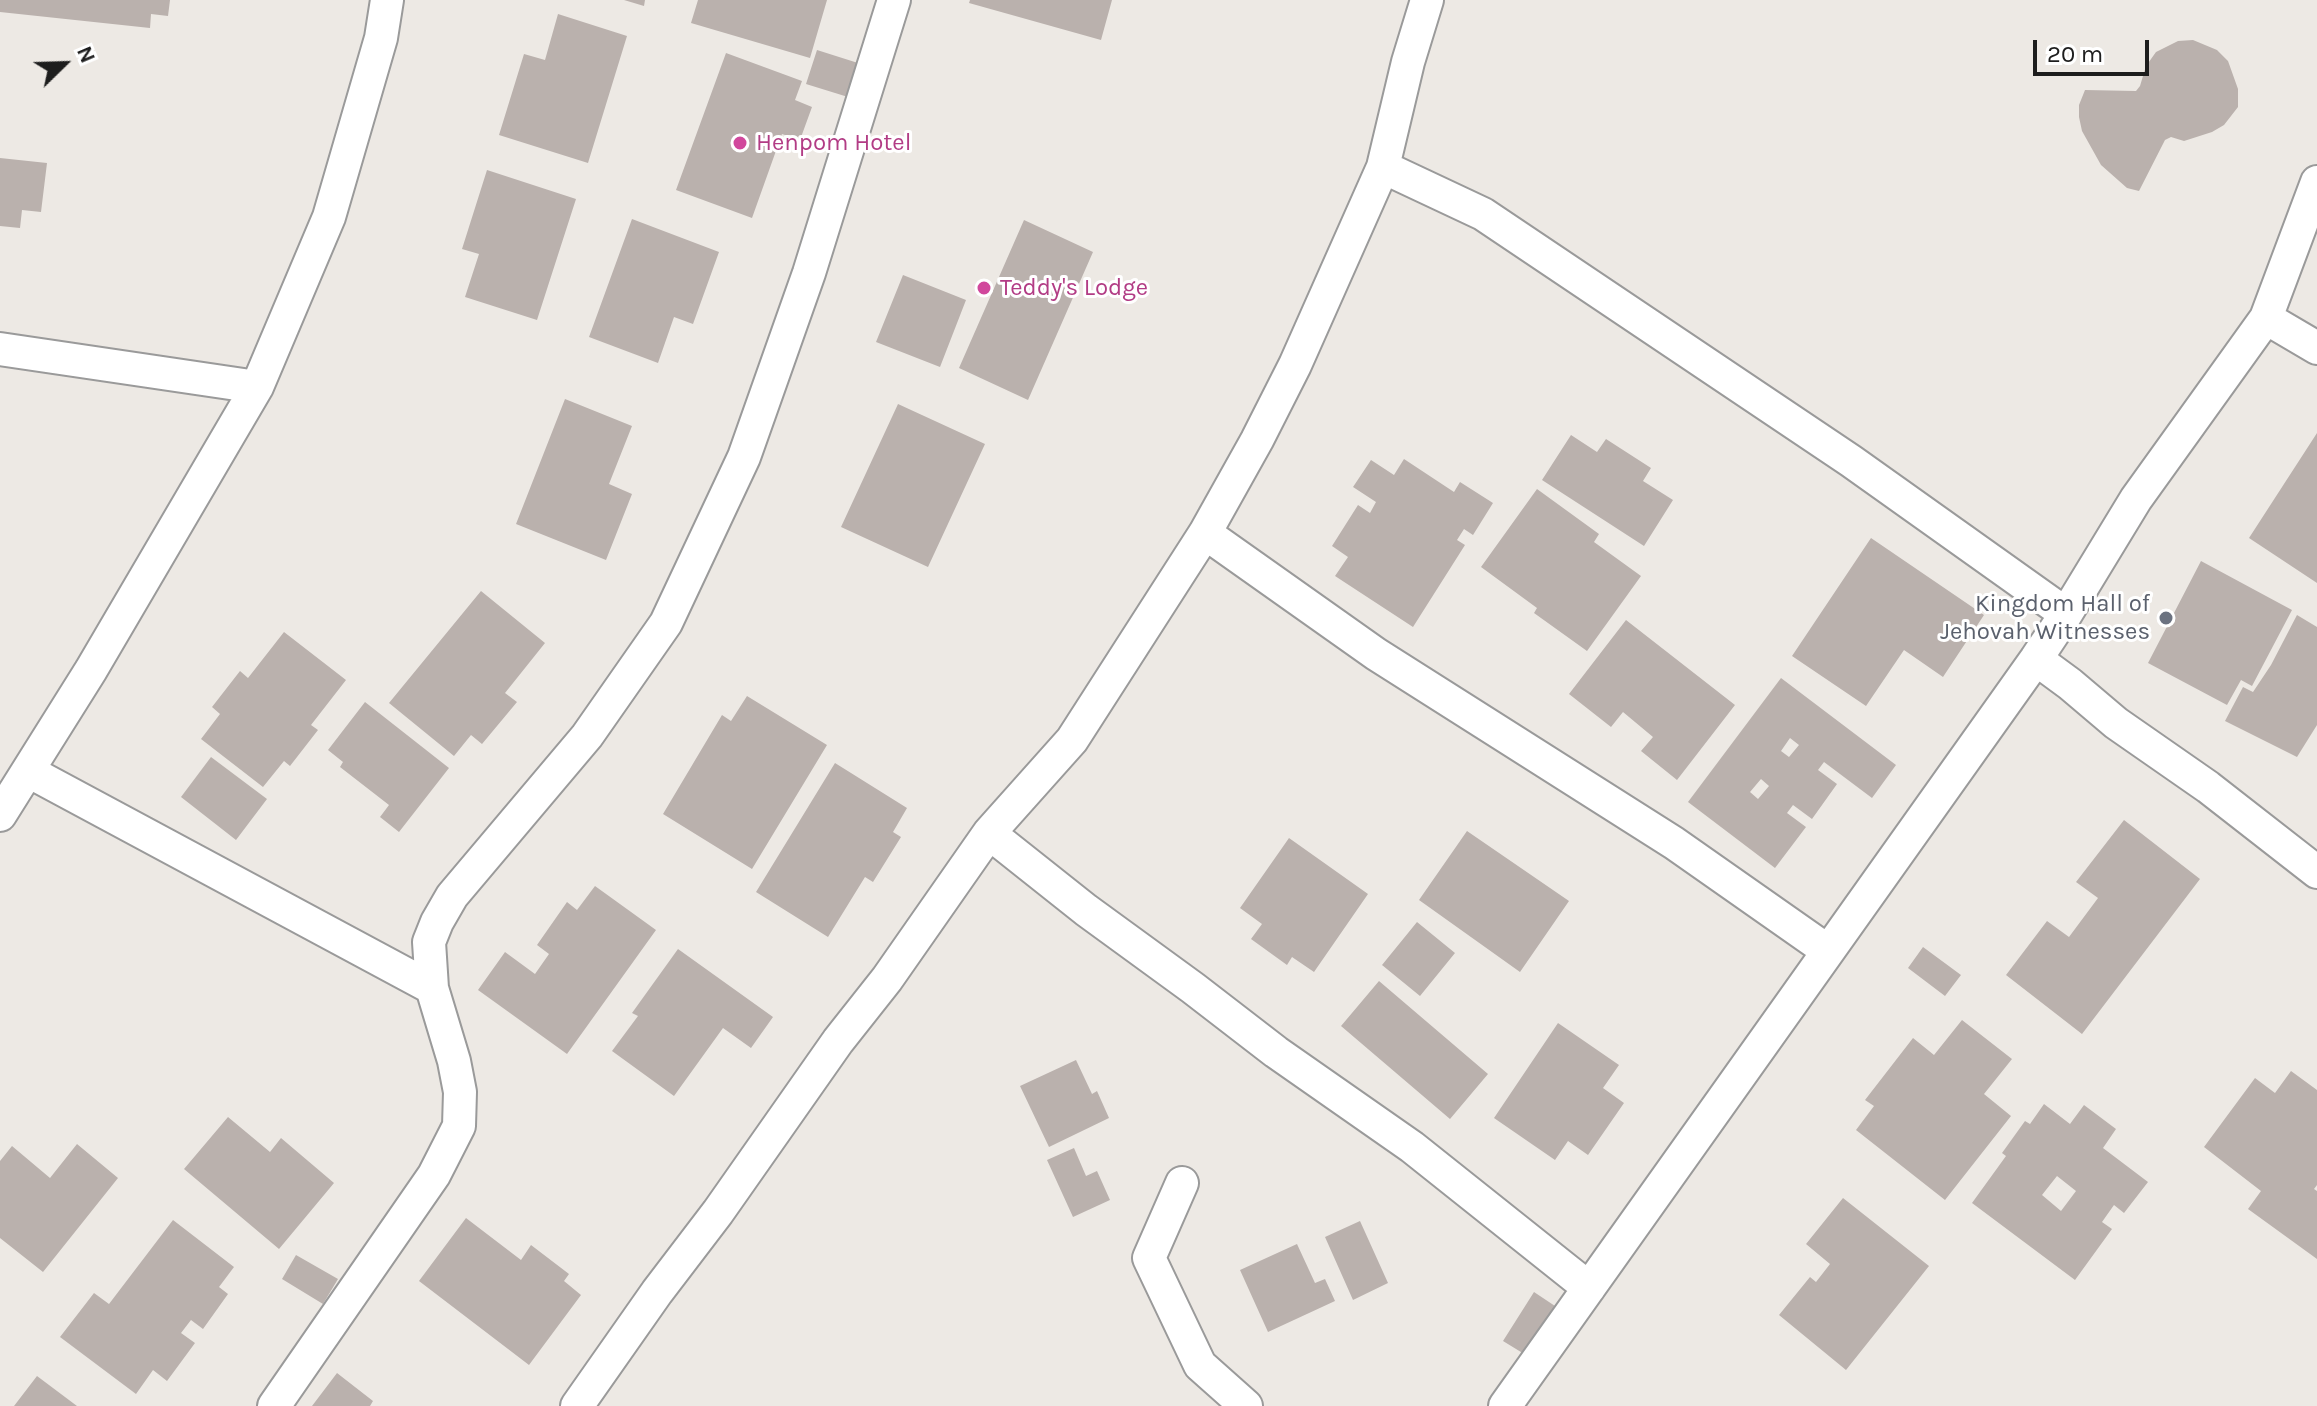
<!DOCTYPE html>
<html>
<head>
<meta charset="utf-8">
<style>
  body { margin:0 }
  #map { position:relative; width:2317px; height:1406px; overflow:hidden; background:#ede9e4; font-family:Karla,sans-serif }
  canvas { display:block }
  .north { position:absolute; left:24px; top:24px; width:80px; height:80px; -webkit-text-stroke:6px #fff; paint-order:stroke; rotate:67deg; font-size:22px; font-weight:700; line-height:32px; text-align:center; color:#1d1d1d }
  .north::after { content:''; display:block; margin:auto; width:28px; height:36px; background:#1d1d1d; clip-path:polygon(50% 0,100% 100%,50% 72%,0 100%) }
  .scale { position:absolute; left:2033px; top:40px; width:116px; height:36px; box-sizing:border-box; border:4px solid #1d1d1d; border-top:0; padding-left:10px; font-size:24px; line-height:28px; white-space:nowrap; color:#1d1d1d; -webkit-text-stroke:6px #fff; paint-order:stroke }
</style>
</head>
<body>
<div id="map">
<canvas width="2317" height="1406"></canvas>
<div class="north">N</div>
<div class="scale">20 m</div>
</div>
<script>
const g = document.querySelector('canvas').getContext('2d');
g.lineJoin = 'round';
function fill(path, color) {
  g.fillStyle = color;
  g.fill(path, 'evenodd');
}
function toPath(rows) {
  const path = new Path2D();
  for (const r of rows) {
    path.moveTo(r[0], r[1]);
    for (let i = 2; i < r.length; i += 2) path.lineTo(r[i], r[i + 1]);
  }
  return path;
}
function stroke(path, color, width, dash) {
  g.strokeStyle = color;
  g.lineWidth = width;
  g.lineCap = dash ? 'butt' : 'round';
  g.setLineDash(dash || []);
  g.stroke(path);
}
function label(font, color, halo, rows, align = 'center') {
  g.font = font + ' Karla,sans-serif';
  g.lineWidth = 6;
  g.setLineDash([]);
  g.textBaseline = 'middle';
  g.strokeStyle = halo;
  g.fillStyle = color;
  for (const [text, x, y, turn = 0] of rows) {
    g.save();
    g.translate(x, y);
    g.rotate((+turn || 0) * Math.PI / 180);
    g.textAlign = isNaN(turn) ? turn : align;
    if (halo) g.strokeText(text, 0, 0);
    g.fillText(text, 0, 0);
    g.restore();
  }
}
fill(toPath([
  [0,0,170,0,168,16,151,14,150,28,0,12],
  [624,0,645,0,644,6],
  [698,0,827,0,810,58,691,23],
  [970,0,1112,0,1101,40,969,3],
  [558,14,627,36,588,163,499,135,524,54,545,60],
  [2193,40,2217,50,2228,61,2238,89,2238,107,2224,125,2212,132,2184,141,2171,137,2165,140,2139,191,2127,188,2101,165,2082,131,2079,117,2079,105,2085,90,2136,91,2140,86,2146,66,2156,52,2178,41],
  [817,50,858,63,848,97,806,84],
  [726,53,802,81,795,100,812,107,800,140,782,134,752,218,676,190],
  [0,158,47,163,41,212,22,210,20,228,0,226],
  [487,170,576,199,537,320,465,297,479,254,462,249],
  [632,219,719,252,693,324,674,317,658,363,589,337],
  [1024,220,1093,252,1028,400,959,368],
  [903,275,966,300,940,367,876,342],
  [565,399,632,426,609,484,632,494,606,560,516,524],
  [898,404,985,444,928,567,841,527],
  [2317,433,2317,583,2249,538],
  [1571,435,1597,452,1606,439,1651,468,1643,481,1673,500,1644,546,1542,480],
  [1404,459,1454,492,1460,482,1493,503,1473,535,1464,529,1457,540,1465,545,1413,627,1335,576,1348,557,1332,546,1358,505,1370,513,1376,502,1353,487,1371,460,1394,475],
  [1537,489,1599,534,1594,542,1641,576,1587,651,1534,613,1537,608,1481,567],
  [1871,538,1984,615,1943,677,1904,650,1866,706,1792,656],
  [2201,561,2292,610,2252,686,2241,680,2227,705,2148,663],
  [481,591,545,643,505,693,517,702,482,744,471,735,454,756,389,703],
  [2297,615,2317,627,2317,725,2297,757,2225,721,2243,687,2253,692,2271,665],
  [1626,620,1735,705,1677,780,1641,751,1653,737,1623,712,1611,727,1569,694],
  [284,632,346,680,311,725,318,730,290,766,284,761,263,787,201,739,220,714,212,707,240,671,248,678],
  [1781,678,1896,765,1872,798,1824,762,1818,770,1837,784,1812,819,1793,805,1787,813,1806,827,1775,868,1688,802],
  [1790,738,1799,745,1789,757,1781,751],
  [1761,779,1769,786,1758,799,1750,792],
  [747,696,827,745,752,869,663,814,722,715,731,721],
  [365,702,449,768,399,832,380,817,389,805,340,767,343,762,328,750],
  [211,757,267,799,236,840,181,797],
  [835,763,907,808,893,832,901,837,873,882,865,877,828,937,756,892],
  [2124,820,2200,879,2082,1034,2006,975,2047,921,2069,937,2098,898,2076,882],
  [1467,831,1569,901,1520,972,1419,900],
  [1289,838,1368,894,1314,972,1292,957,1287,965,1251,939,1262,924,1240,908],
  [595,886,656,930,567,1054,478,990,505,952,535,974,549,954,537,945,567,902,577,910],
  [1417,922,1455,953,1420,996,1382,965],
  [1923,947,1961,975,1945,996,1908,968],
  [678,949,773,1017,751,1048,723,1028,674,1096,612,1051,638,1016,632,1013],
  [1379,981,1488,1074,1450,1119,1341,1026],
  [1962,1020,2012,1059,1984,1094,2011,1116,1945,1200,1856,1130,1874,1106,1865,1100,1913,1038,1934,1055],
  [1558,1023,1619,1065,1603,1088,1624,1103,1588,1155,1568,1141,1555,1160,1494,1118],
  [1076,1060,1092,1094,1097,1091,1109,1118,1049,1147,1020,1086],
  [2291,1071,2317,1090,2317,1185,2314,1189,2317,1191,2317,1259,2248,1209,2261,1191,2204,1147,2255,1078,2275,1093],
  [2044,1104,2070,1124,2084,1105,2116,1129,2103,1148,2148,1182,2124,1213,2114,1205,2102,1222,2112,1229,2075,1280,1972,1203,2006,1156,2002,1153,2025,1121,2030,1124],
  [2057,1176,2076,1191,2061,1211,2042,1195],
  [228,1117,270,1152,281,1138,334,1183,279,1249,184,1169],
  [77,1144,118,1178,43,1272,0,1238,0,1161,12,1146,50,1178],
  [1074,1148,1086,1176,1097,1171,1110,1200,1073,1217,1047,1160],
  [1843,1198,1929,1266,1846,1370,1779,1315,1810,1277,1816,1282,1830,1264,1806,1244],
  [466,1218,521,1260,531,1245,569,1274,564,1281,581,1295,529,1365,419,1281],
  [173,1220,234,1267,219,1287,228,1294,203,1329,191,1320,181,1333,195,1343,167,1381,153,1370,136,1394,60,1337,94,1293,109,1304],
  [1360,1221,1388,1283,1353,1300,1325,1237],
  [1297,1244,1315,1283,1325,1279,1335,1301,1268,1332,1240,1270],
  [296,1255,338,1279,323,1304,282,1279],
  [1534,1292,1564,1312,1534,1360,1503,1341],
  [337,1373,373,1401,370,1406,312,1406],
  [37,1376,77,1406,14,1406]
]), '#bab1ad');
const street = toPath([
  [1383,167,1483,214,1851,461,2066,614],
  [2266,318,2317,348],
  [0,349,257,387],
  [1205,533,1376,654,1674,843,1828,951],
  [2036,659,2070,684,2116,723,2208,787,2317,872],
  [28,771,432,988],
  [0,815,91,670,257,387,329,217,381,38,387,0],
  [989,833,1086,910,1193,988,1276,1052,1412,1147,1589,1288],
  [1182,1183,1149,1258,1200,1365,1246,1406],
  [274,1406,434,1175,459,1126,460,1092,454,1061,432,988,429,942,437,922,452,896,587,736,666,623,744,457,809,273,894,0],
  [577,1406,657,1292,718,1212,838,1041,887,979,989,833,1072,740,1205,533,1257,440,1295,365,1383,167,1408,62,1427,0],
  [1505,1406,2036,659,2066,614,2136,499,2266,318,2317,182]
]);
stroke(street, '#9a9a9a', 36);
stroke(street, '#fff', 32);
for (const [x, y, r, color] of [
  [740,143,8,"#d1479c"],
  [984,288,8,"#d1479c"],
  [2166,618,8,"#6b7280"]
]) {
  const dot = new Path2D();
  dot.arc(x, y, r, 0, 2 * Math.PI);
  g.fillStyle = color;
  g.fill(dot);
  stroke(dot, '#fff', 3);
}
label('24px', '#b23c85', '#fff', [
  ["Henpom Hotel",756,143],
  ["Teddy's Lodge",1000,288]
], 'left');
label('24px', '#5b616d', '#fff', [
  ["Kingdom Hall of",2150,604],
  ["Jehovah Witnesses",2150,632]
], 'right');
</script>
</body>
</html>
